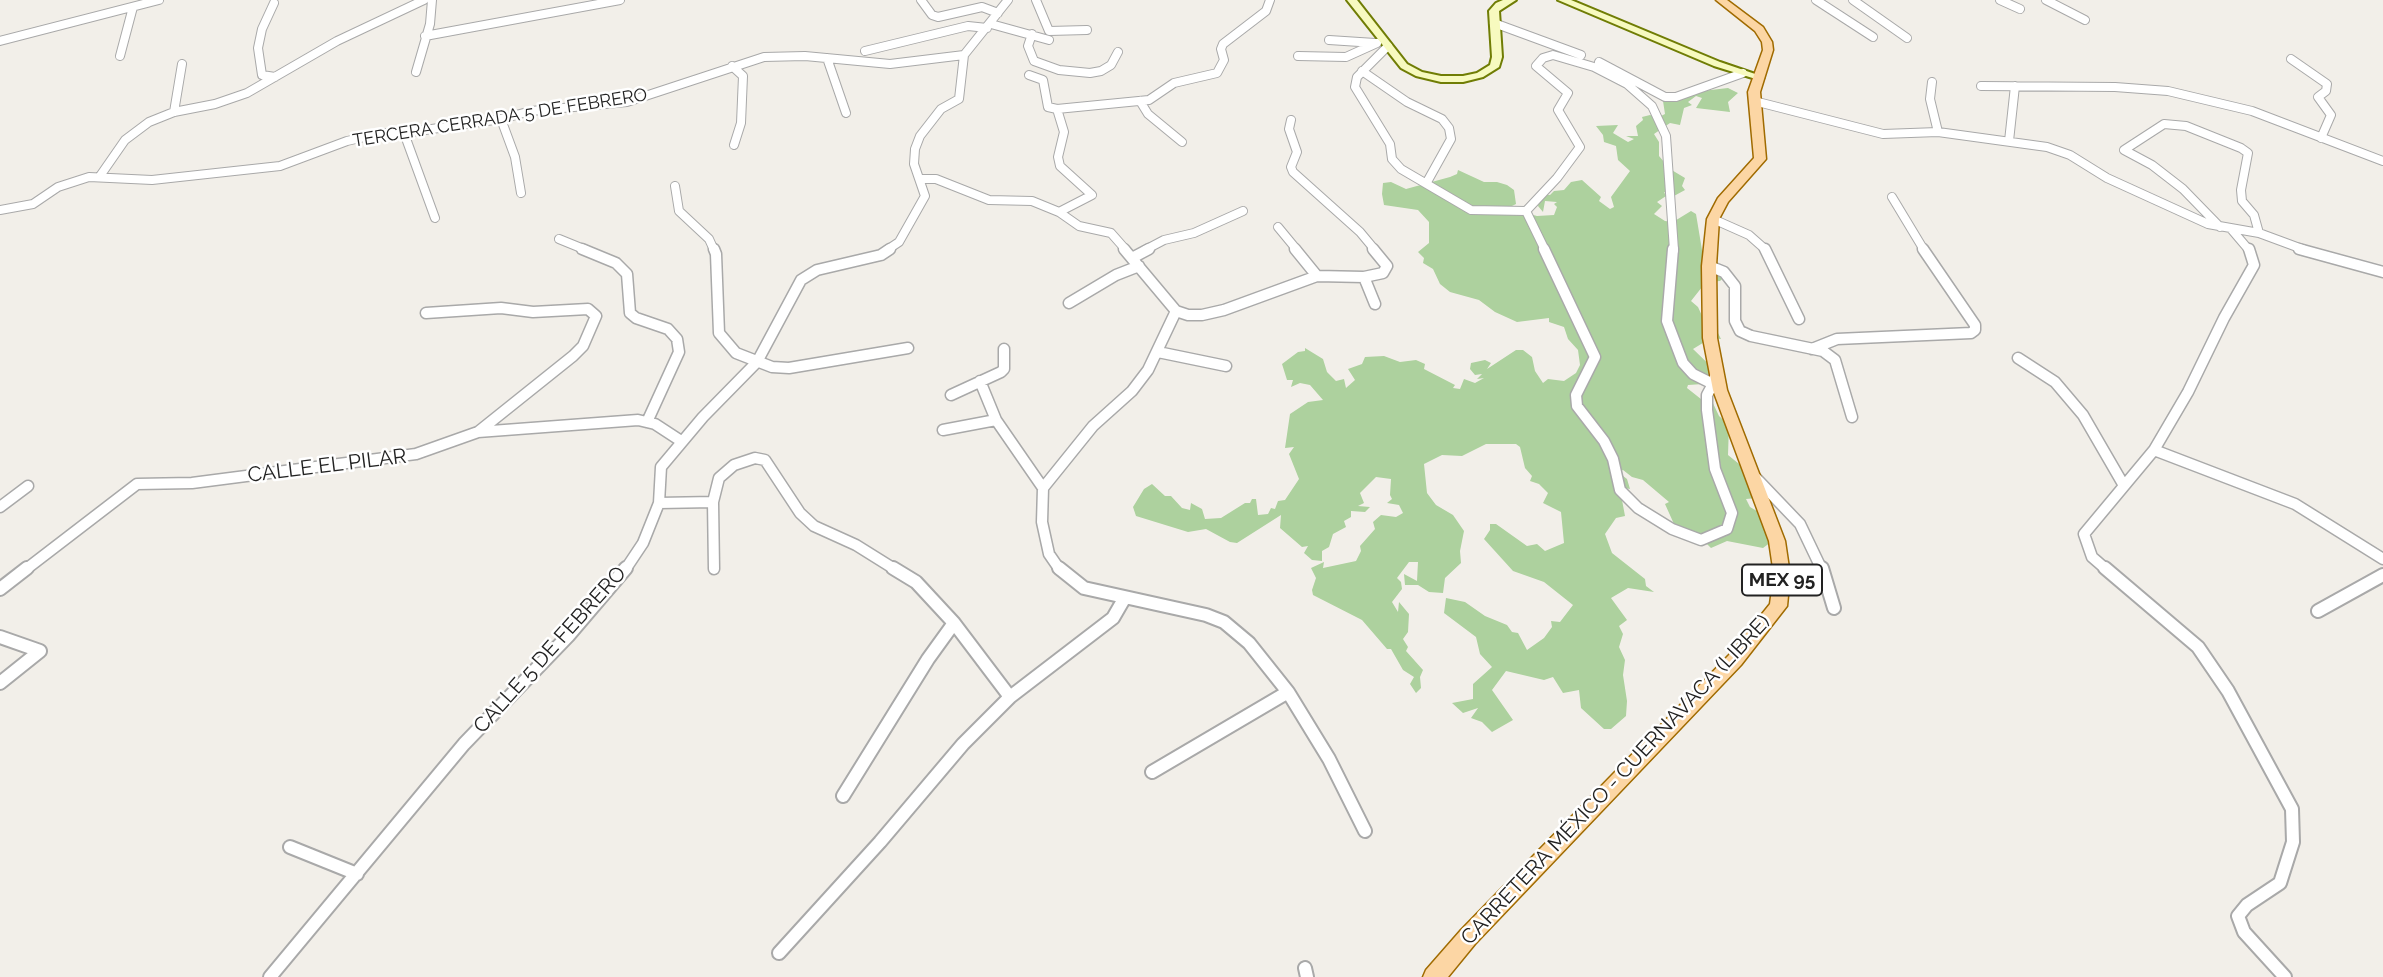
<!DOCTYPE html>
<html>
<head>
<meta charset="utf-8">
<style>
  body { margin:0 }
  canvas { display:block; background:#f2efe9 }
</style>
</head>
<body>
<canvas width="2383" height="977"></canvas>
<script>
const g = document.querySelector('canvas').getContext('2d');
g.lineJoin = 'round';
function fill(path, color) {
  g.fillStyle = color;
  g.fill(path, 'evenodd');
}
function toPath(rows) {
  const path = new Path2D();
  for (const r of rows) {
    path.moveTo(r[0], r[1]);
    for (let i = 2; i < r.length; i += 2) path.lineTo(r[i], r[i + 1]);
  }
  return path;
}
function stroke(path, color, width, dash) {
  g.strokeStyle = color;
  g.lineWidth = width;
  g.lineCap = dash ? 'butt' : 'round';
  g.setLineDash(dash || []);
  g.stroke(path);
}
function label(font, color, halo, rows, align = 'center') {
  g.font = font + ' Raleway,sans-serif';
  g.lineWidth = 5;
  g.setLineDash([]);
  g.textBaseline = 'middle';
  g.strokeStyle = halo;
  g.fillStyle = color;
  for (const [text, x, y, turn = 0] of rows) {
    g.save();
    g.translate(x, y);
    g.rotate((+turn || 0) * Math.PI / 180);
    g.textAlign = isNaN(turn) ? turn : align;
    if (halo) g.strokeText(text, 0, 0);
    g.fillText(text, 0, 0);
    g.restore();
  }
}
fill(toPath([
  [1728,88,1738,93,1728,102,1730,112,1696,108,1702,98,1696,96,1688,102,1692,105,1684,108,1680,125,1670,123,1654,134,1659,142,1659,156,1670,169,1685,178,1682,186,1685,190,1674,196,1664,192,1666,196,1657,202,1662,206,1654,214,1665,221,1673,222,1691,211,1696,214,1702,250,1711,269,1723,278,1720,281,1706,282,1691,301,1698,307,1703,318,1715,327,1721,339,1711,338,1693,349,1722,377,1703,384,1688,385,1687,388,1706,403,1711,399,1719,416,1729,425,1728,455,1749,472,1757,498,1746,499,1750,507,1762,514,1771,542,1763,548,1727,541,1711,548,1700,537,1674,524,1665,504,1669,502,1643,480,1632,477,1623,470,1618,472,1627,479,1630,489,1625,488,1622,500,1625,516,1616,518,1605,534,1612,553,1645,579,1646,586,1654,592,1628,588,1611,598,1627,620,1619,626,1623,634,1619,647,1625,660,1623,675,1627,701,1626,716,1611,729,1604,729,1581,708,1579,690,1563,693,1553,677,1544,680,1506,671,1492,690,1513,720,1492,732,1482,722,1471,718,1478,708,1463,713,1452,703,1473,699,1473,684,1492,667,1480,654,1476,637,1444,613,1446,598,1465,602,1485,616,1507,625,1512,632,1518,633,1527,650,1544,638,1552,627,1551,621,1560,622,1573,605,1544,582,1513,571,1484,539,1490,530,1490,524,1496,524,1527,546,1537,544,1545,551,1564,543,1561,512,1543,503,1548,493,1539,484,1530,481,1532,476,1525,468,1520,447,1516,444,1486,444,1462,456,1442,455,1424,464,1427,493,1436,505,1453,515,1464,531,1460,551,1461,563,1445,578,1443,593,1429,592,1418,585,1405,585,1404,574,1417,581,1418,562,1409,562,1397,578,1401,582,1402,589,1392,602,1398,612,1399,602,1409,614,1408,632,1403,639,1408,647,1406,651,1423,670,1420,677,1421,688,1416,693,1410,684,1414,677,1403,670,1391,649,1387,649,1362,620,1313,595,1312,590,1316,578,1311,568,1324,562,1323,568,1356,561,1361,551,1360,546,1375,529,1373,522,1381,515,1396,517,1403,513,1399,505,1387,503,1392,499,1390,495,1391,479,1376,477,1360,493,1364,503,1358,506,1370,507,1365,512,1351,511,1351,517,1344,521,1346,527,1333,534,1329,547,1322,551,1322,561,1312,560,1304,553,1308,546,1302,547,1280,528,1281,515,1237,543,1230,542,1206,529,1188,532,1136,516,1133,507,1144,489,1152,484,1165,496,1171,496,1182,508,1190,510,1191,503,1202,509,1205,519,1221,518,1245,503,1250,503,1252,499,1256,499,1258,515,1268,514,1271,508,1275,509,1278,501,1285,500,1299,479,1289,454,1294,447,1285,448,1290,414,1308,402,1323,400,1310,385,1300,383,1291,387,1293,380,1287,380,1282,364,1298,352,1305,351,1305,348,1323,359,1327,372,1336,381,1344,379,1346,388,1355,380,1348,369,1362,364,1365,357,1384,356,1400,362,1416,360,1425,364,1424,369,1455,385,1453,388,1460,389,1464,379,1475,383,1484,378,1477,379,1482,374,1475,375,1470,369,1471,363,1485,360,1491,363,1487,369,1516,350,1523,350,1532,357,1535,371,1543,383,1548,379,1564,381,1576,373,1580,365,1578,350,1568,339,1564,327,1549,322,1549,318,1517,322,1495,312,1479,300,1450,292,1440,284,1433,269,1423,263,1424,258,1418,252,1429,243,1429,222,1418,210,1384,205,1382,194,1383,183,1391,182,1406,189,1450,177,1457,174,1458,170,1484,182,1497,182,1507,185,1514,190,1516,204,1512,206,1518,211,1537,216,1554,215,1557,207,1554,204,1557,202,1545,201,1543,212,1538,206,1541,194,1550,195,1554,191,1564,190,1571,182,1582,180,1601,197,1599,201,1610,209,1614,207,1611,197,1630,171,1618,160,1616,146,1604,142,1603,135,1596,126,1618,125,1613,133,1628,142,1634,139,1626,136,1638,136,1636,126,1643,120,1642,117,1650,115,1662,119,1661,116,1665,114,1663,101,1685,93]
]), '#add19e');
const minorFar2 = toPath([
  [921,0,932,15,938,17,982,7,998,13],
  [1036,0,1049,31,1087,30],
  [1816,0,1873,37],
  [1853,0,1907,38],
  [2000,0,2020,9],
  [2046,0,2085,20],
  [274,3,262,29,258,48,262,75,275,77],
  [1494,23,1581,55],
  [991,24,1049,40],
  [1032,34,1028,46,1034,61,1059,70,1090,73,1101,71,1111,65,1118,52],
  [425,36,620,0],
  [1329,40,1375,43],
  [0,41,159,0],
  [1388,46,1357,77,1355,87,1390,144,1392,159,1401,169,1471,210,1526,211],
  [865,51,968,26,987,28],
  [120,56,133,7],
  [1298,56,1346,57,1377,43],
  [827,58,846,113],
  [2291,59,2327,84,2326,91,2318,97,2331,115,2321,138],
  [1599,62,1665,97,1676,97,1743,73],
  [732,66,743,76,741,123,734,145],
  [1362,71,1407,102,1442,119,1449,128,1451,139,1427,182],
  [416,72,430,24,432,0],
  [1029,75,1043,80,1048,107,1057,109],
  [1932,82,1930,99,1938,132],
  [1981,86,2115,87,2168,91,2252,111,2383,161],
  [1140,101,1148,114,1182,142],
  [1754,101,1883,134,1938,132,2047,147,2070,155,2107,178,2208,224,2259,233,2305,250],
  [174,112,182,64],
  [501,119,515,157,521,193],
  [1291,120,1289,129,1297,152,1291,167,1293,172,1360,232,1375,250],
  [404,133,435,218],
  [2009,141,2015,86],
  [100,176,125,140,149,122,174,112,215,104,247,93,337,41,424,0],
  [920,179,936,179,989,200,1032,201,1059,212,1079,226,1111,233,1126,250],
  [675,186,679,211,709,239,714,250],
  [1892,197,1924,250],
  [0,210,33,204,58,187,89,177,152,180,280,166,347,141,382,133,404,133,501,119,531,111,627,102,764,57,805,56,890,64,964,55],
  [1059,212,1092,195,1060,166,1058,157,1064,132,1057,109,1149,100,1174,83,1217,73,1224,60,1221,49,1223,44,1266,11,1270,0],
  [1713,219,1749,235,1766,250],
  [1278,227,1297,250],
  [2220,227,2183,189,2152,165,2124,150,2164,124,2186,126,2241,148,2248,153,2241,190,2242,201,2254,215,2259,233],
  [2232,230,2249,250],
  [559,239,586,250],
  [887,250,899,242,925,196,914,164,915,149,920,136,941,109,959,99,964,55,1008,0],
  [1145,250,1164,240,1194,233,1243,211],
  [1545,250,1526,211,1557,178,1580,147,1558,110,1568,93,1536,66,1543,58,1553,55,1594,67,1627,84,1652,106,1666,136,1674,250]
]);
const minorFar1 = toPath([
  [582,249,616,263,627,274,630,313,636,318,668,329,677,339,679,352,647,422],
  [714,249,716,254,719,333,736,353,772,367,789,368,908,348],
  [1124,249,1176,311],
  [1295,249,1317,276],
  [1373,249,1387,266,1383,273,1364,277,1375,304],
  [1544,249,1595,357,1576,395,1577,406,1604,441,1613,459,1620,490,1638,508,1672,529,1701,540,1727,529,1732,513,1715,469,1707,410,1707,395,1713,384],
  [1673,249,1667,321,1683,363,1693,374,1713,384],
  [1765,249,1799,319],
  [2299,249,2383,272],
  [1132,258,1149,249],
  [1709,266,1724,272,1735,286,1735,321,1740,331,1751,336,1823,351,1835,360,1852,417],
  [1069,303,1116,275,1139,266],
  [1176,311,1188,315,1202,315,1224,310,1317,276,1364,277],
  [426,313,501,308,533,312,588,309,596,316,583,346,573,356,478,432],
  [1812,349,1837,339,1971,333,1975,330,1975,325,1923,249],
  [1158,352,1226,366],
  [2018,358,2055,382,2083,415,2123,484],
  [980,381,996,420],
  [1713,384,1716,373],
  [951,395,1001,372,1004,369,1004,349],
  [943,430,996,420,1043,488],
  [2154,450,2295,504,2383,559],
  [1756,478,1800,524,1822,570],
  [659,503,713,502],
  [0,507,28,486],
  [714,569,713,502,719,478,734,465,755,458,765,460,800,513,814,526,856,545,896,570],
  [25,570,137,484,192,483,416,454,478,432,638,420,655,424,681,441],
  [625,570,643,543,659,503,661,467,703,417,757,362,801,280,817,270,881,255,890,249],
  [1060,570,1049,554,1042,522,1043,488,1093,426,1132,391,1148,370,1176,311],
  [2107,570,2092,557,2084,534,2154,450,2188,392,2224,318,2254,265,2249,249]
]);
const minor = toPath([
  [893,568,916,582,954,623,1010,697],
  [1059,568,1084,588,1206,615,1224,622,1249,643,1288,692,1329,759,1365,831],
  [1822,568,1834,608],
  [2105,568,2198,647,2228,691,2292,809,2293,842,2280,883,2247,905,2238,916,2244,932,2285,977],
  [0,589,27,568],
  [2318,611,2383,575],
  [0,637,40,651],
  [0,683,40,651],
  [1152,772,1288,692],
  [843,796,928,659,954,623],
  [290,847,357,874],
  [779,953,880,842,963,744,1010,697,1113,618,1124,599],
  [1305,968,1307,977],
  [270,977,464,744,568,636,626,568]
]);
const secondary = toPath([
  [1347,0,1357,0,1407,64,1422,72,1441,76,1463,76,1477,73,1490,65,1492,57,1489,11,1496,3,1503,0,1516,0,1499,11,1502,57,1499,67,1483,77,1463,82,1441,82,1416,76,1401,68,1347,0],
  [1558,0,1571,0,1720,62,1764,77,1759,80,1714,66,1558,0]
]);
const primary = toPath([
  [1716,0,1727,0,1763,27,1772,42,1773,50,1760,92,1766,159,1728,202,1719,219,1716,266,1717,338,1727,390,1785,541,1790,575,1787,606,1741,665,1475,944,1448,977,1423,977,1426,970,1461,930,1729,655,1770,604,1774,575,1769,541,1713,390,1703,338,1702,266,1707,219,1718,198,1754,158,1748,92,1763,50,1762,42,1755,31,1716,0]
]);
stroke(minorFar2, '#a9a9a9', 10);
stroke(minorFar1, '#a9a9a9', 13);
stroke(minor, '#a9a9a9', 16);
stroke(secondary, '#707d05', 4);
stroke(primary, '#a06b00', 3);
stroke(minorFar2, '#fff', 8);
stroke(minorFar1, '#fff', 10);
stroke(minor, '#fff', 12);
fill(secondary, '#f7fabf');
fill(primary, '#fcd6a4');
label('18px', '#222', '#fff', [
  ["TERCERA CERRADA 5 DE FEBRERO",500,118,-9]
]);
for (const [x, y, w] of [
  [1782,580,80]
]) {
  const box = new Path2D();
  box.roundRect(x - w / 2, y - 15.5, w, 31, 5);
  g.fillStyle = '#fff';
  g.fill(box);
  stroke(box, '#222', 2);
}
label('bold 19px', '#222', null, [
  ["MEX 95",1782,580]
]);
label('21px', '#222', '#fff', [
  ["CALLE EL PILAR",327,466,-7],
  ["CALLE 5 DE FEBRERO",550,650,-48],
  ["CARRETERA MÉXICO - CUERNAVACA (LIBRE)",1616,780,-47]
]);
</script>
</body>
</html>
